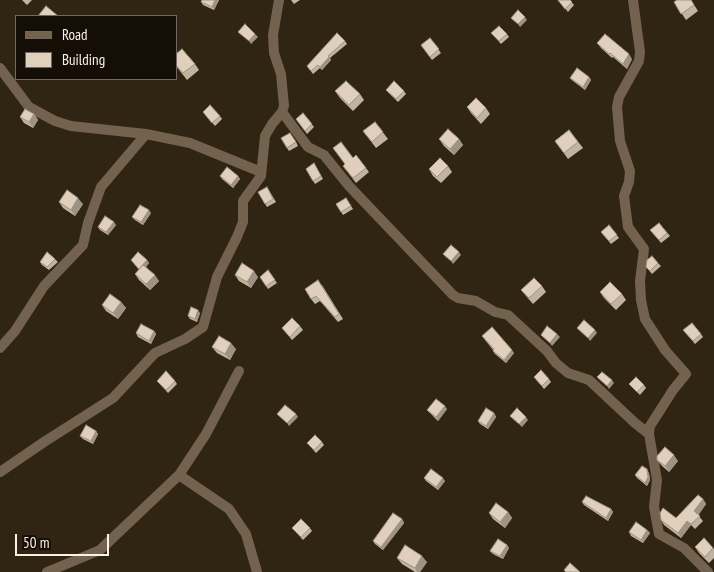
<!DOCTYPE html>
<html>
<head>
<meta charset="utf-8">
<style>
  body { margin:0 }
  #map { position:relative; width:714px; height:572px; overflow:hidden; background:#302413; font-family:"PT Sans Narrow",sans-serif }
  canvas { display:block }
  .legend { position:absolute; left:15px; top:15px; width:162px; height:65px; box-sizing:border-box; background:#140e07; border:1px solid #706961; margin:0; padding:6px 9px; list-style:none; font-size:15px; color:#faf1e7 }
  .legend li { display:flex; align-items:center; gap:10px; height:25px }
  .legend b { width:25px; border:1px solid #706961 }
  .scale { position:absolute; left:15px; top:534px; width:94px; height:22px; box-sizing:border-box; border:2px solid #faf1e7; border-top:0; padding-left:6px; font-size:15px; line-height:18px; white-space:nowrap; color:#faf1e7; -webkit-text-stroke:4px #140e07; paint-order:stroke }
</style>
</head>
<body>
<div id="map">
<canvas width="714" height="572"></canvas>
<ul class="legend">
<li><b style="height:6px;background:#72624e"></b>Road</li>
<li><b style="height:14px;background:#e0d0bb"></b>Building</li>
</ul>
<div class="scale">50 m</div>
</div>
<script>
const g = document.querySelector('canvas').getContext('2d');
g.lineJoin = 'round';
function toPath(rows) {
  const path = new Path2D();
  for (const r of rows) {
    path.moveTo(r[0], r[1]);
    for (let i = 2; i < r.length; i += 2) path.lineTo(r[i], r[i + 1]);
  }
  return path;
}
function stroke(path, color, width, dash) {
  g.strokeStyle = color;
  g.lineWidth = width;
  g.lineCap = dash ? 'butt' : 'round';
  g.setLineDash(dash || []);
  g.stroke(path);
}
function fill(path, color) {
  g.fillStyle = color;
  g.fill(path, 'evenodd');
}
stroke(toPath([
  [633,0,640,52,639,61,619,97,617,107,620,141,630,171,629,182,624,196,628,227,644,249,640,281,641,300,645,319,665,350,686,374,673,390,650,426,649,434,657,480,654,507,659,534,684,548,708,572],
  [0,68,29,107,55,121,71,126,146,134,190,143,261,172],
  [282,112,308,147,324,155,349,186,453,295,458,298,476,301,495,312,508,315,547,351,556,363,568,373,589,380,635,423,649,434],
  [0,348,15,331,44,286,83,245,88,223,101,187,146,134],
  [0,472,44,442,113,398,155,353,185,339,203,327,217,277,237,237,243,222,243,201,261,176,265,136,272,124,282,112,284,106,281,74,274,53,273,35,279,0],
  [179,475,229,509,246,534,257,572],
  [47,572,100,550,179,475,206,434,239,371]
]), '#72624e', 10);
fill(toPath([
  [22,0,32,0,27,5],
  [219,0,214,10,203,5,201,2],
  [291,0,300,0,294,4],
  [558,0,570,0,574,5,568,12],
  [691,0,698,11,686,20,674,2],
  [491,33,507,34,509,37,501,44],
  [430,38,441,53,432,60,421,45],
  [345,41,347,44,330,58,331,60,322,70,320,68,313,74,309,69,307,66],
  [597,43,632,59,627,69,613,57,612,58,601,48],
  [176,54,195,64,199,70,187,80,176,66],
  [589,77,591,80,585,90,573,81,570,78],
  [386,90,404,91,406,94,398,102],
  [335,91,360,94,364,100,353,111,340,98],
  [467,107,486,108,490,114,481,124,471,113],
  [203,112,220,116,222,119,215,126],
  [303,113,314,127,307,134,296,119],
  [34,114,38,120,33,128,24,123,20,117],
  [375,122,388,139,376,148,363,131],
  [569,130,583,148,568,159,555,141],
  [439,139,459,139,463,145,454,155,444,146],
  [296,142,298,146,289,151,287,148],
  [353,158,366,168,369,172,356,183,343,166],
  [314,163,323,179,315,184,306,169],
  [448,166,452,172,441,183,433,176,429,169],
  [220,176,238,176,240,179,233,188,222,179],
  [267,187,276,202,267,207,258,192],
  [346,198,353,209,343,215,336,204],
  [59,202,83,204,75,216,63,208],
  [151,213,143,225,135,220,132,217],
  [659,223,670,236,661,243,653,233],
  [116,225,108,235,100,230,98,227],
  [609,225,619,238,611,244,601,232],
  [55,259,58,262,49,270,42,265,40,262],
  [131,260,147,260,149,263,146,267,159,281,150,290,139,280,135,274,139,270],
  [658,263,661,266,652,274,646,267],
  [268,270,277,283,268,289,260,277],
  [235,275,258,277,251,288,239,281],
  [322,285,343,319,338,322,320,301,315,304,311,299],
  [542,286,546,292,533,304,526,296,521,290],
  [600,292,622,294,626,300,616,310,604,298],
  [121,302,126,308,118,319,106,311,102,305],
  [200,313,197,322,190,319,188,316],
  [300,326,303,330,292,340,282,328],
  [154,331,156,334,151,344,138,337,136,333],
  [686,333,701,334,703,337,695,344],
  [482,336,514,353,506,363,495,354,493,351,493,350],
  [212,347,236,349,230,360,217,353],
  [534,377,549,379,551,382,544,389],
  [157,381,175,381,177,384,168,393],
  [629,384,644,385,646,388,640,395],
  [447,409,438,421,427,410],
  [494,413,496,417,488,429,480,424,478,421],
  [96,431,98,434,93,444,83,439,80,436],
  [322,442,324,445,316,453,307,443],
  [657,460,678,461,669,472,662,466],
  [649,473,650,480,647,486,637,478,635,475],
  [424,478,445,481,438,490,426,481],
  [703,499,706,504,698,515,703,521,695,529,691,525,681,538,664,525,661,520,676,518],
  [582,502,611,509,613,512,608,521,584,505],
  [508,512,512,518,505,528,493,519,489,513],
  [402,519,404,523,383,550,375,544,373,541],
  [292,528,310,528,312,531,303,540],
  [647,530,650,533,643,543,631,536,629,532],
  [704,538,714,549,714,558,709,563,699,553,695,547],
  [507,545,509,548,503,559,493,554,490,551],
  [397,558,427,562,420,572,415,572,402,564]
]), '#c1b3a1');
fill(toPath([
  [215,0,219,0,214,10,212,7],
  [525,17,527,20,520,27,518,24],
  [255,34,258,37,251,44,249,41],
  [629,54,632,59,627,69,623,64],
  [329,57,331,60,322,70,320,67],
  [589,77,591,80,585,90,583,87],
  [34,114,38,120,33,128,29,122],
  [459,139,463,145,454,155,450,149],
  [238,176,240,179,233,188,231,185],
  [78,198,83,204,75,216,71,210],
  [149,210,151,213,143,225,141,222],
  [114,222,116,225,108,235,106,232],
  [459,252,461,255,453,264,451,261],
  [147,260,149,263,141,272,139,269],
  [254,271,258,277,251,288,247,282],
  [155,275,159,281,150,290,146,284],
  [121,302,126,308,118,319,113,313],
  [198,310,200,313,197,322,195,319],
  [595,330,597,333,590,341,588,338],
  [154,331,156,334,151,344,149,341],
  [557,334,560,337,552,346,550,343],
  [231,343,236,349,230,360,225,354],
  [512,350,514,353,506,363,504,360],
  [612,380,614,383,609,389,607,386],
  [445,406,447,409,438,421,436,417],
  [494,413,496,417,488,429,486,426],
  [296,414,298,417,289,426,287,423],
  [526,417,528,420,522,427,519,424],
  [96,431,98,434,93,444,91,441],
  [674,455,678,461,669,472,665,466],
  [647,469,649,473,650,480,647,486,645,483],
  [443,478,445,481,438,490,436,487],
  [703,499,706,504,698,516,694,511],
  [611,509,613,512,608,521,606,518],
  [508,512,512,518,505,528,500,522],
  [402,519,404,523,383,550,381,547],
  [687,521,691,525,681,538,678,533],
  [647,530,650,533,643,543,641,540],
  [507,545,509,548,503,559,500,556],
  [422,556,427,562,420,572,417,572,415,568]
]), '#9d9283');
const building = toPath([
  [202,0,215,0,212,7,201,2,202,0],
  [558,0,570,0,572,2,565,9,558,0],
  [677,0,691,0,694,5,681,14,674,2,677,0],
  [46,6,58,16,38,16,46,6],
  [518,10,525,17,518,24,511,18,518,10],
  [245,24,255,34,249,41,238,32,245,24],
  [499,26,507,34,499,41,491,33,499,26],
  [337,33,345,41,328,56,329,57,320,67,318,65,311,71,307,66,337,33],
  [605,34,629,54,623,64,610,53,609,54,597,43,605,34],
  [430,38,439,49,430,57,421,45,430,38],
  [182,49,195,64,183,73,176,65,176,54,182,49],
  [577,68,589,77,583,87,570,78,577,68],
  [346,81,360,94,349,105,335,91,346,81],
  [394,81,404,91,396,99,386,90,394,81],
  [476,98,486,108,477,118,467,107,476,98],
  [210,105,220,116,212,123,203,112,210,105],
  [25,109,34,114,29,122,20,117,25,109],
  [303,113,312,124,305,131,296,119,303,113],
  [375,122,383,132,372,142,363,131,375,122],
  [448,129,459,139,450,149,439,139,448,129],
  [569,130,578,142,564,153,555,141,569,130],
  [290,133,296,142,287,148,281,138,290,133],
  [341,142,353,158,356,155,366,168,353,178,343,166,345,164,333,148,341,142],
  [440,158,448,166,437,177,429,169,440,158],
  [314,163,321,176,313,181,306,169,314,163],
  [227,167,238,176,231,185,220,176,227,167],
  [267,187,273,199,265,204,258,192,267,187],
  [67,190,78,198,71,210,59,202,67,190],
  [346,198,351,206,341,212,336,204,346,198],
  [140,205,149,210,141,222,132,217,140,205],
  [105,216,114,222,106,232,98,227,105,216],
  [659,223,667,233,659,240,650,230,659,223],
  [609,225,617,235,609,241,601,232,609,225],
  [451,245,459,252,451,261,443,254,451,245],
  [47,252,55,259,47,267,40,262,47,252],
  [138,252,147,260,139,269,131,260,138,252],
  [652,256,658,263,650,271,646,267,647,260,652,256],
  [242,263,254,271,247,282,235,275,242,263],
  [143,265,155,275,146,284,135,274,143,265],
  [268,270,275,280,266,286,260,277,268,270],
  [534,278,542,286,529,298,521,290,534,278],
  [318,280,339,314,335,317,316,296,311,299,305,289,318,280],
  [610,282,622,294,611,304,600,292,610,282],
  [110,294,121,302,113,313,102,305,110,294],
  [191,307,198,310,195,319,188,316,191,307],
  [292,318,300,326,290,337,282,328,292,318],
  [584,320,595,330,588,338,577,328,584,320],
  [692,323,701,334,693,341,683,330,692,323],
  [141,324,154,331,149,341,136,333,141,324],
  [547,326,557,334,550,343,541,335,547,326],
  [492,327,512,350,504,360,493,351,494,349,482,336,492,327],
  [219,336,231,343,225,354,212,347,219,336],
  [541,370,549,379,542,386,534,377,541,370],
  [166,371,175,381,166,390,157,381,166,371],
  [602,372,612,380,607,386,597,377,602,372],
  [636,377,644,385,637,392,629,384,636,377],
  [436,399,445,406,436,417,427,410,436,399],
  [285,405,296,414,287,423,277,414,285,405],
  [486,408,494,413,486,426,478,421,486,408],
  [517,408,526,417,519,424,510,416,517,408],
  [86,425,96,431,91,441,80,436,86,425],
  [315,435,322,442,314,450,307,443,315,435],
  [665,447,674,455,665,466,657,460,657,456,665,447],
  [642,466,647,469,648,477,645,483,635,475,642,466],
  [431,469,443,478,436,487,424,478,431,469],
  [698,495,703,499,694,511,700,516,691,524,687,521,678,533,661,520,660,513,663,508,676,518,698,495],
  [586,496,611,509,606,518,582,502,586,496],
  [496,503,508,512,500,522,489,513,496,503],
  [393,513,402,519,381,547,373,541,393,513],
  [301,519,310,528,301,537,292,528,301,519],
  [636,522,647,530,641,540,629,532,636,522],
  [704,538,713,548,705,557,695,547,704,538],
  [498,539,507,545,500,556,490,551,498,539],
  [405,545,422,556,415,568,397,558,405,545],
  [570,563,580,572,566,572,564,570,570,563]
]);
fill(building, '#e0d0bb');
stroke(building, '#9d9283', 1);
</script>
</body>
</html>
